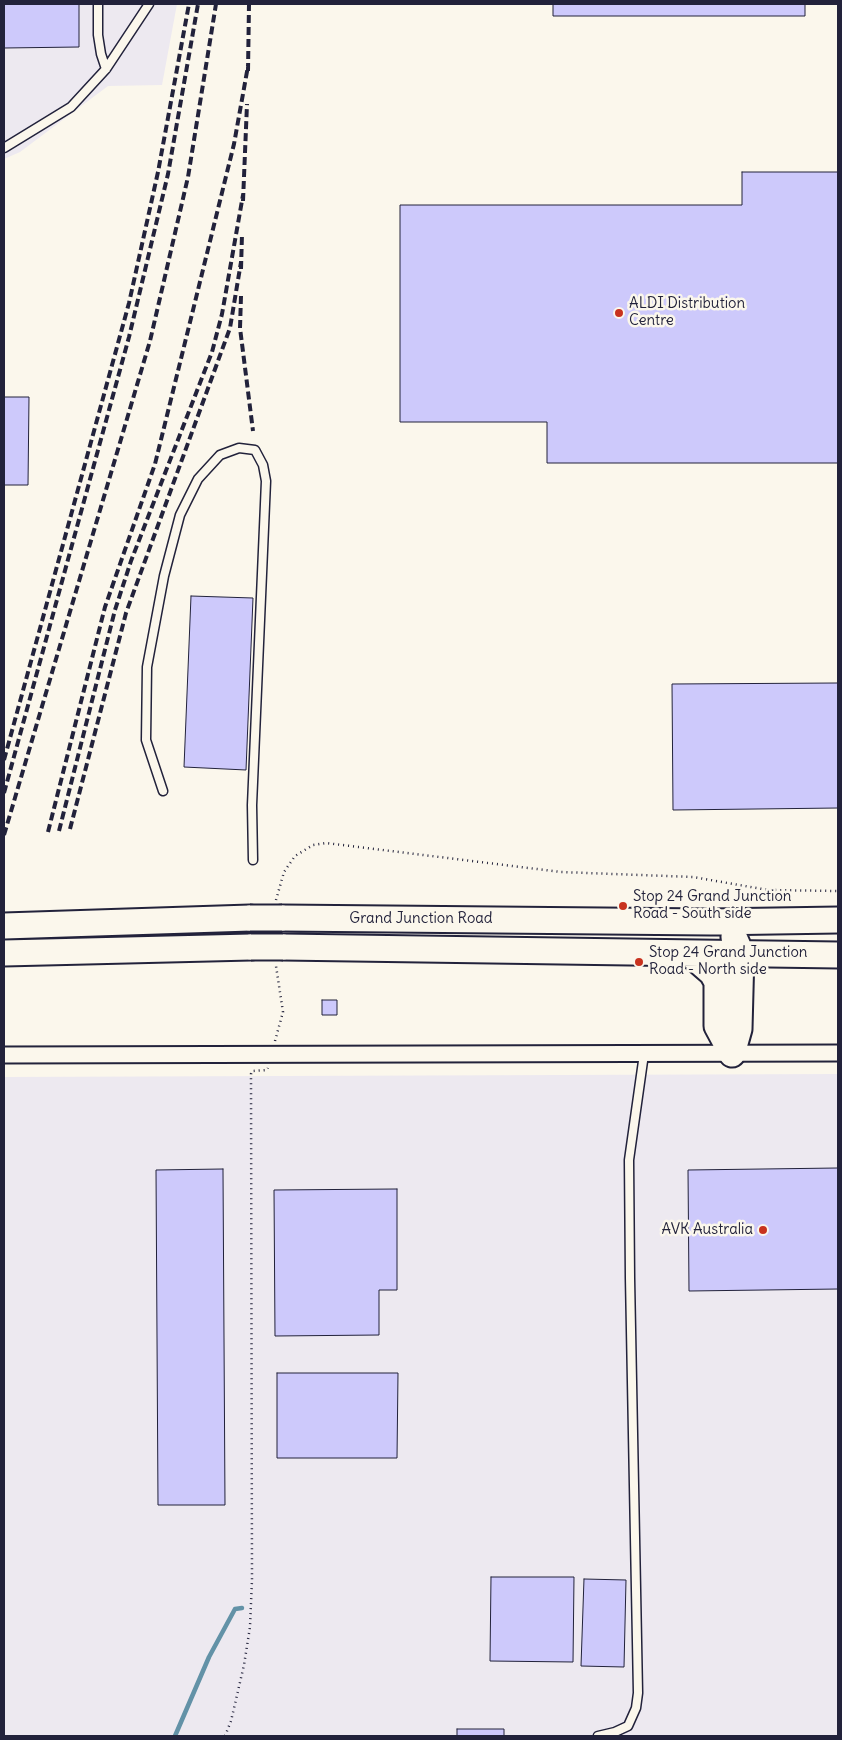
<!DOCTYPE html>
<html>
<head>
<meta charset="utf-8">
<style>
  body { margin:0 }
  #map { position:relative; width:842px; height:1740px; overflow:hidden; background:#fbf7ec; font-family:Delius,sans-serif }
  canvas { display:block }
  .frame { position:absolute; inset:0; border:5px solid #22223b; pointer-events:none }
</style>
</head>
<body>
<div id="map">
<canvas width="842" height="1740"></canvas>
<div class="frame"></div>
</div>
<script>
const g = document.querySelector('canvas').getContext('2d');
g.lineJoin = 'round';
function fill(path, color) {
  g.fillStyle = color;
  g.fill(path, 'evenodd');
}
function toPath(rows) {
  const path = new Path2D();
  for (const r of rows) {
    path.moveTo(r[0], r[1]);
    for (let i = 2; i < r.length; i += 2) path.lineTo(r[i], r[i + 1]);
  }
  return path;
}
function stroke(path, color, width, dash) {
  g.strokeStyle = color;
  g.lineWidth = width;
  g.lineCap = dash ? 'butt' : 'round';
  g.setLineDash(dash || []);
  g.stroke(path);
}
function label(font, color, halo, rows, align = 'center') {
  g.font = font + ' Delius,sans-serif';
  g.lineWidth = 5;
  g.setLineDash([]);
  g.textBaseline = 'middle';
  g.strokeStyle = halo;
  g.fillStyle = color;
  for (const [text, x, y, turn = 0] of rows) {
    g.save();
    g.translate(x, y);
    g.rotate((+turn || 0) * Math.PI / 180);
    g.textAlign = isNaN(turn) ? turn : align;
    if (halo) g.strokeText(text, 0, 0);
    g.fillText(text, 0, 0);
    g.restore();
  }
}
fill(toPath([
  [4,4,177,4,162,85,108,86,20,152,4,159],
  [838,1074,838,1736,4,1736,4,1077]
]), '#ede9f0');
stroke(toPath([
  [175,1736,209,1657,235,1609,242,1608]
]), '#6392a7', 4.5);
const building = toPath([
  [4,4,79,4,79,47,4,48,4,4],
  [553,4,805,4,805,16,553,16,553,4],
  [742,172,838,172,838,463,547,463,547,422,400,422,400,205,742,205,742,172],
  [4,397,29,397,28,485,4,485,4,397],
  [191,596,253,598,246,770,184,767,191,596],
  [838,683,838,808,673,810,672,684,838,683],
  [322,1000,337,1000,337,1015,322,1015,322,1000],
  [838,1168,838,1289,689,1291,688,1170,838,1168],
  [223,1169,225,1505,158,1505,156,1170,223,1169],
  [397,1189,397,1290,379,1290,379,1335,275,1336,274,1190,397,1189],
  [277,1373,398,1373,397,1458,277,1458,277,1373],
  [491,1577,574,1577,573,1662,490,1661,491,1577],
  [584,1579,626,1580,624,1667,581,1666,584,1579],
  [457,1729,504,1729,504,1736,457,1736,457,1729]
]);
fill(building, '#cdc9fb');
stroke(building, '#22223b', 1);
const service = toPath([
  [98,4,98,35,101,54,106,69],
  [4,148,71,107,106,69,149,4],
  [163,791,146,740,147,667,164,576,180,515,198,479,220,455,239,448,255,450,263,465,266,481,252,805,253,860],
  [598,1736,615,1732,628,1726,636,1708,638,1693,630,1278,629,1160,644,1054]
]);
const minor = toPath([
  [4,1055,838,1053]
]);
const trunk = toPath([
  [282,918,711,922,838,920],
  [4,926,250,918],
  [283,947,838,955],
  [4,953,251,947],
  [689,953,712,973,717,982,717,1026,732,1054],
  [732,1054,739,1029,741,953,734,937]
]);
stroke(service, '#22223b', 11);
stroke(minor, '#22223b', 19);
stroke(trunk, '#22223b', 29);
stroke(toPath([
  [276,900,284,872,295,856,313,845,326,843,561,872,693,877,768,890,838,891],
  [275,1041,283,1012,276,966],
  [225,1736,231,1721,244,1665,250,1627,252,1580,251,1074,252,1071,267,1070,268,1068]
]), '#22223b', 2.5, [1, 4]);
stroke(service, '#fbf7ec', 8);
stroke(minor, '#fbf7ec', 15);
stroke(trunk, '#fbf7ec', 25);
stroke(toPath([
  [248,71,249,4],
  [243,201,247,104],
  [241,269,242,234],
  [241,296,240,328,253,431],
  [4,760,129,303,158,172,189,4],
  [4,793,129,337,168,174,198,4],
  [70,829,126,613,230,328,241,262],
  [59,831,115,610,131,561,212,352,222,314,243,195],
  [48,832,105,607,155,464,234,144,248,66],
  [4,835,150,341,188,177,216,4]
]), '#22223b', 4, [8, 4]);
const trunkBridge = toPath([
  [250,918,282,918],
  [251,947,283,947]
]);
stroke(trunkBridge, '#22223b', 29, []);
stroke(trunkBridge, '#fbf7ec', 25);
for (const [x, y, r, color] of [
  [619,313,5,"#c8321e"],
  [623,906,5,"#c8321e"],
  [639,962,5,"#c8321e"],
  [763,1230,5,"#c8321e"]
]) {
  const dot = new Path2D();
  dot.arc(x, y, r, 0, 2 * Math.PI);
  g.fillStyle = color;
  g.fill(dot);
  stroke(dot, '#fbf7ec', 2);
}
label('15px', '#22223b', '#fbf7ec', [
  ["ALDI Distribution",629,304],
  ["Centre",629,321],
  ["Stop 24 Grand Junction",633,897],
  ["Road - South side",633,914],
  ["Stop 24 Grand Junction",649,953],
  ["Road - North side",649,970],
  ["AVK Australia",753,1230,"right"]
], 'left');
label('15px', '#22223b', '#fbf7ec', [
  ["Grand Junction Road",421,919]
]);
</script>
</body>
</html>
